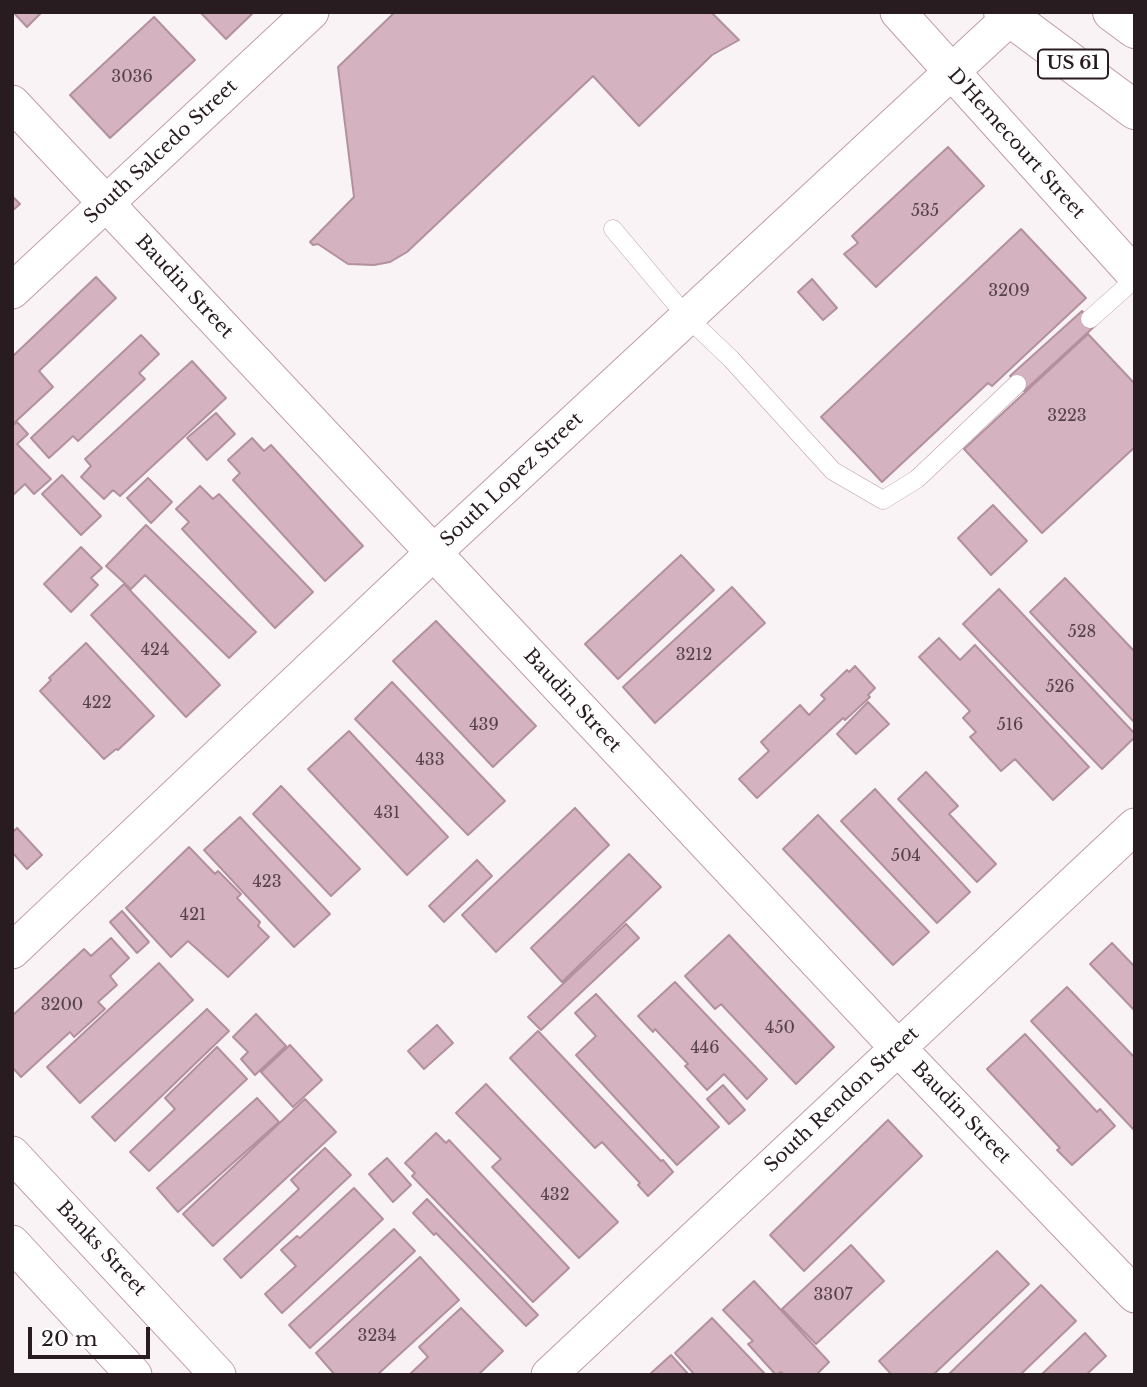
<!DOCTYPE html>
<html>
<head>
<meta charset="utf-8">
<style>
  body { margin:0 }
  #map { position:relative; width:1147px; height:1387px; overflow:hidden; background:#faf3f6; font-family:"Libre Baskerville",serif }
  canvas { display:block }
  .frame { position:absolute; inset:0; border:14px solid #291c21; pointer-events:none }
  .scale { position:absolute; left:28px; top:1327px; width:122px; height:32px; box-sizing:border-box; border:4px solid #291c21; border-top:0; padding-left:9px; font-size:21px; line-height:24px; white-space:nowrap; color:#291c21; -webkit-text-stroke:5px #fff; paint-order:stroke }
</style>
</head>
<body>
<div id="map">
<canvas width="1147" height="1387"></canvas>
<div class="frame"></div>
<div class="scale">20 m</div>
</div>
<script>
const g = document.querySelector('canvas').getContext('2d');
g.lineJoin = 'round';
function fill(path, color) {
  g.fillStyle = color;
  g.fill(path, 'evenodd');
}
function toPath(rows) {
  const path = new Path2D();
  for (const r of rows) {
    path.moveTo(r[0], r[1]);
    for (let i = 2; i < r.length; i += 2) path.lineTo(r[i], r[i + 1]);
  }
  return path;
}
function stroke(path, color, width, dash) {
  g.strokeStyle = color;
  g.lineWidth = width;
  g.lineCap = dash ? 'butt' : 'round';
  g.setLineDash(dash || []);
  g.stroke(path);
}
function label(font, color, halo, rows, align = 'center') {
  g.font = font + ' "Libre Baskerville",serif';
  g.lineWidth = 7;
  g.setLineDash([]);
  g.textBaseline = 'middle';
  g.strokeStyle = halo;
  g.fillStyle = color;
  for (const [text, x, y, turn = 0] of rows) {
    g.save();
    g.translate(x, y);
    g.rotate((+turn || 0) * Math.PI / 180);
    g.textAlign = isNaN(turn) ? turn : align;
    if (halo) g.strokeText(text, 0, 0);
    g.fillText(text, 0, 0);
    g.restore();
  }
}
const building = toPath([
  [13,12,42,12,27,27,13,12],
  [200,12,254,12,226,39,200,12],
  [395,12,711,12,739,40,712,55,639,126,593,76,407,252,390,262,374,265,348,264,318,244,313,245,310,242,354,197,338,67,395,12],
  [154,17,195,60,110,138,70,95,154,17],
  [948,147,984,186,876,287,844,254,858,243,852,236,948,147],
  [12,196,20,204,12,211,12,196],
  [1021,229,1086,298,992,386,988,383,882,482,821,417,1021,229],
  [96,277,116,298,39,371,53,387,12,425,12,357,96,277],
  [812,279,837,308,823,320,798,292,812,279],
  [1082,311,1096,325,1024,391,1010,376,1082,311],
  [1088,334,1135,384,1135,447,1042,533,964,449,1088,334],
  [141,335,159,354,139,373,145,379,78,441,73,436,49,458,31,438,141,335],
  [192,361,226,398,120,496,113,490,104,499,81,477,91,466,85,459,192,361],
  [216,413,235,434,207,460,187,438,216,413],
  [17,422,28,434,17,444,51,479,34,494,25,484,12,496,12,426,17,422],
  [252,438,264,451,271,445,363,546,325,581,233,480,240,473,228,460,252,438],
  [62,475,101,516,81,535,42,494,62,475],
  [148,478,172,502,151,523,127,498,148,478],
  [200,486,213,499,219,494,313,592,275,628,182,529,189,522,176,509,200,486],
  [993,505,1027,541,991,575,958,538,993,505],
  [146,525,256,632,229,658,145,575,131,589,106,566,146,525],
  [81,547,102,568,91,578,98,585,71,612,44,584,81,547],
  [681,555,714,590,618,679,585,644,681,555],
  [1065,578,1135,652,1135,723,1030,612,1065,578],
  [124,584,220,685,186,717,91,615,124,584],
  [732,587,765,623,655,723,623,687,732,587],
  [999,589,1135,734,1135,737,1102,769,963,624,999,589],
  [436,621,536,726,493,767,393,661,436,621],
  [939,638,960,660,975,645,1089,767,1053,800,1015,759,1001,771,970,737,976,732,963,718,970,711,919,657,939,638],
  [86,643,154,716,118,750,116,749,104,759,40,691,51,680,49,678,86,643],
  [855,666,875,688,868,695,870,697,845,720,843,718,757,798,739,779,769,751,761,742,800,705,809,715,825,699,821,695,847,670,849,672,855,666],
  [392,682,505,801,468,835,355,719,392,682],
  [868,702,889,724,856,754,837,734,868,702],
  [349,731,448,837,407,875,308,769,349,731],
  [926,772,958,806,949,814,996,864,977,882,898,799,926,772],
  [281,786,360,869,331,896,253,814,281,786],
  [875,789,970,892,937,923,841,821,875,789],
  [575,808,609,845,496,952,462,915,575,808],
  [818,815,929,932,893,965,783,849,818,815],
  [240,817,330,914,294,947,204,850,240,817],
  [17,828,42,855,27,869,12,852,12,833,17,828],
  [189,847,215,874,218,871,241,894,237,898,260,922,258,926,269,937,228,977,188,941,171,957,126,908,189,847],
  [629,854,661,887,562,982,531,948,629,854],
  [477,860,492,876,444,922,429,906,477,860],
  [122,911,149,942,137,953,110,922,122,911],
  [626,924,639,938,541,1030,528,1017,626,924],
  [729,935,834,1047,796,1084,721,1004,715,1009,685,976,729,935],
  [111,938,129,958,110,976,117,985,98,1002,105,1009,74,1037,70,1032,21,1077,12,1067,12,1016,84,949,91,956,111,938],
  [1112,943,1135,967,1135,1011,1090,964,1112,943],
  [159,963,193,1000,80,1103,47,1067,159,963],
  [675,982,767,1079,747,1099,724,1074,707,1090,685,1066,688,1064,655,1029,653,1032,638,1016,675,982],
  [1067,987,1135,1058,1135,1131,1031,1021,1067,987],
  [596,994,719,1127,677,1165,576,1055,596,1036,575,1013,596,994],
  [207,1009,229,1031,115,1141,92,1117,207,1009],
  [256,1014,286,1046,255,1075,241,1059,248,1052,233,1037,256,1014],
  [437,1025,453,1043,424,1069,408,1051,437,1025],
  [538,1031,661,1161,663,1160,673,1172,648,1196,638,1185,640,1183,602,1142,595,1148,510,1058,538,1031],
  [1025,1034,1097,1112,1100,1109,1115,1126,1072,1165,1057,1150,1060,1148,987,1069,1025,1034],
  [290,1045,322,1080,293,1107,261,1072,290,1045],
  [217,1047,247,1079,149,1171,130,1152,175,1109,165,1098,217,1047],
  [486,1084,618,1222,579,1258,492,1167,501,1159,456,1113,486,1084],
  [723,1085,745,1110,729,1124,707,1099,723,1085],
  [257,1098,279,1122,178,1212,157,1188,257,1098],
  [305,1099,336,1132,213,1246,183,1214,305,1099],
  [888,1120,922,1156,804,1271,770,1235,888,1120],
  [436,1133,446,1143,449,1140,569,1268,533,1302,412,1176,415,1173,405,1163,436,1133],
  [325,1148,351,1175,241,1278,224,1259,299,1189,291,1180,325,1148],
  [387,1158,411,1185,393,1202,369,1174,387,1158],
  [354,1188,383,1219,282,1313,265,1294,296,1266,281,1250,297,1236,300,1238,354,1188],
  [427,1199,538,1315,526,1326,436,1233,434,1235,413,1213,427,1199],
  [394,1229,415,1251,310,1348,289,1325,394,1229],
  [851,1245,884,1281,816,1344,782,1309,851,1245],
  [997,1251,1029,1284,933,1375,892,1375,879,1361,997,1251],
  [420,1257,459,1300,377,1375,335,1375,316,1353,420,1257],
  [754,1281,829,1362,816,1375,784,1375,781,1372,776,1375,748,1344,753,1341,723,1310,754,1281],
  [1041,1285,1076,1321,1020,1375,948,1375,1041,1285],
  [461,1308,503,1351,478,1375,409,1375,428,1357,419,1347,461,1308],
  [712,1318,766,1375,695,1375,675,1353,712,1318],
  [1085,1333,1106,1356,1086,1375,1041,1375,1085,1333],
  [671,1355,689,1375,649,1375,671,1355]
]);
fill(building, '#d5b2bf');
stroke(building, '#b2909d', 2);
const service = toPath([
  [613,229,687,317,731,359,833,471,883,500,917,479,1017,384],
  [1090,319,1135,279]
]);
const minor = toPath([
  [898,12,1135,275],
  [12,103,898,1048,1135,1295],
  [12,291,311,12],
  [12,951,433,553,1016,12],
  [12,1154,218,1375],
  [12,1243,134,1375],
  [549,1375,1135,826]
]);
const primary = toPath([
  [1003,12,1135,110],
  [1112,12,1135,29]
]);
stroke(service, '#bf9caa', 19);
stroke(minor, '#bf9caa', 37);
stroke(primary, '#bf9caa', 40);
stroke(service, '#fff', 18);
stroke(minor, '#fff', 35);
stroke(primary, '#fff', 38);
label('16px', '#544248', null, [
  ["3036",132,77],
  ["535",925,211],
  ["3209",1009,291],
  ["3223",1067,416],
  ["528",1082,632],
  ["424",155,650],
  ["3212",694,655],
  ["526",1060,687],
  ["422",97,703],
  ["439",484,725],
  ["516",1010,725],
  ["433",430,760],
  ["431",387,813],
  ["504",906,856],
  ["423",267,882],
  ["421",193,915],
  ["3200",62,1005],
  ["450",780,1028],
  ["446",705,1048],
  ["432",555,1195],
  ["3307",833,1295],
  ["3234",377,1336]
]);
for (const [x, y, w] of [
  [1073,64,70]
]) {
  const box = new Path2D();
  box.roundRect(x - w / 2, y - 14.5, w, 29, 5);
  g.fillStyle = '#fff';
  g.fill(box);
  stroke(box, '#291c21', 2);
}
label('bold 18px', '#291c21', null, [
  ["US 61",1073,64]
]);
label('19px', '#291c21', '#fff', [
  ["D'Hemecourt Street",1016,144,48],
  ["South Salcedo Street",161,152,-43],
  ["Baudin Street",184,287,47],
  ["South Lopez Street",512,480,-43],
  ["Baudin Street",572,701,47],
  ["South Rendon Street",842,1100,-43],
  ["Baudin Street",961,1113,46],
  ["Banks Street",101,1249,47]
]);
</script>
</body>
</html>
